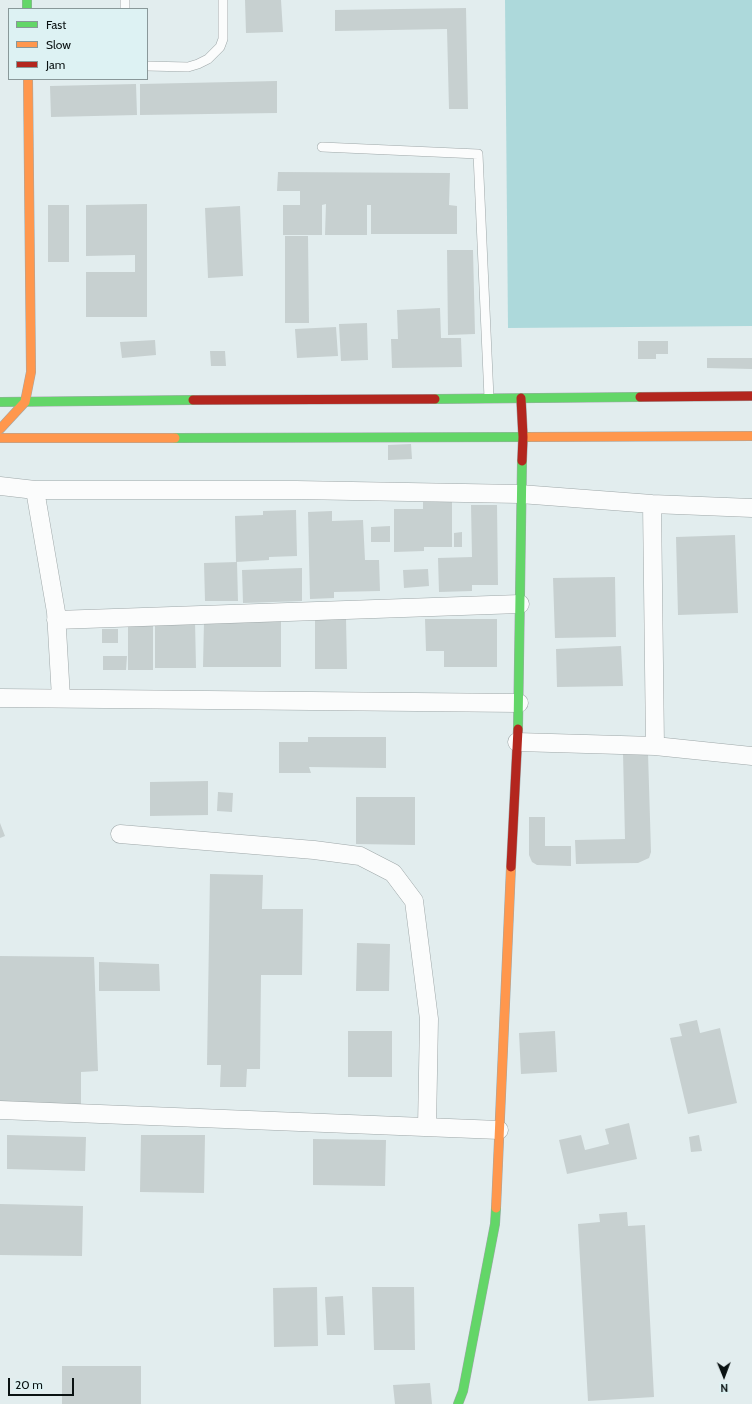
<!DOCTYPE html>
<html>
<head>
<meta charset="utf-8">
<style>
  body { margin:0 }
  #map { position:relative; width:752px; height:1404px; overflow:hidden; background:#e2edee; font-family:Cabin,sans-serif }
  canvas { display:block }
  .legend { position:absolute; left:8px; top:8px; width:140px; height:72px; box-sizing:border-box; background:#ddf2f3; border:1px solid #899899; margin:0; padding:5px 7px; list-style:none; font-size:12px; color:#0a1212 }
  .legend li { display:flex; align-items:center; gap:8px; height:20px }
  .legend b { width:20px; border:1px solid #899899 }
  .north { position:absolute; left:704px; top:1356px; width:40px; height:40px; -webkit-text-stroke:3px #ddf2f3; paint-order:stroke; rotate:179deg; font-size:11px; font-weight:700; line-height:16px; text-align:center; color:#0a1212 }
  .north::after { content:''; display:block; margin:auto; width:14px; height:18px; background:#0a1212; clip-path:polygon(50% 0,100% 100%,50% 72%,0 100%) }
  .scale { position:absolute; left:8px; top:1378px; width:66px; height:18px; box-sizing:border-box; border:2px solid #0a1212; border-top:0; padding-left:5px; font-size:12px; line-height:14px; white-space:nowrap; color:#0a1212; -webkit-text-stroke:3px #ddf2f3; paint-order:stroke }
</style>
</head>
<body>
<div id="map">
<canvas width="752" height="1404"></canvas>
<ul class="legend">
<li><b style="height:5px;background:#63d668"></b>Fast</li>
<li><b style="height:5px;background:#ff974d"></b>Slow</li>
<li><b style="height:5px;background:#b3261e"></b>Jam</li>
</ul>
<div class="north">N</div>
<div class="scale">20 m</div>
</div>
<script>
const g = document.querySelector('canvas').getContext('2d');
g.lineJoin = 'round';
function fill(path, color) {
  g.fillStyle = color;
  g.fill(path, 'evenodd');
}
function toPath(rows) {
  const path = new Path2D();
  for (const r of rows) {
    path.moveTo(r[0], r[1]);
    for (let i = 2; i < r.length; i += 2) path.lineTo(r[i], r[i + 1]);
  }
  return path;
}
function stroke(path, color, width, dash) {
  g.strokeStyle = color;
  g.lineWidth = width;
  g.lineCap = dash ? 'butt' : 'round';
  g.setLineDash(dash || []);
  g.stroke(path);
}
fill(toPath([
  [505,0,752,0,752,326,508,328]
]), '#add9db');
fill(toPath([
  [245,0,281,0,283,32,246,33],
  [466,8,468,109,449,109,447,29,335,31,335,10],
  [277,81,277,113,140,115,140,84],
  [136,84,137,115,51,117,50,86],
  [278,172,450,173,449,205,457,206,457,234,371,234,371,205,367,205,367,235,325,235,326,204,322,205,322,235,283,235,283,205,300,205,300,191,277,191],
  [147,204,147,317,86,317,86,272,135,272,135,255,86,256,86,205],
  [48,205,69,205,69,262,48,262],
  [240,206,243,276,208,278,205,208],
  [285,236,308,236,309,323,285,323],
  [447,250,473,250,475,334,448,335],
  [440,308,441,338,461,338,462,367,392,368,391,339,398,339,397,310],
  [367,323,368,360,341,361,339,324],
  [336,327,338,356,297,358,295,329],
  [155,340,156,355,122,358,120,342],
  [638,341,668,341,668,354,656,354,656,359,638,359],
  [210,351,225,351,226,366,211,366],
  [707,358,752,358,752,369,707,368],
  [411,444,412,459,388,460,388,445],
  [423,502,452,502,452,547,424,547,424,551,394,552,394,509,423,509],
  [471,505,497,505,498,585,472,585,472,591,439,592,438,558,472,557],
  [296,510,297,556,269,557,269,560,236,562,235,516,263,515,263,511],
  [332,511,332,521,363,520,365,560,379,560,380,591,334,592,334,598,310,599,308,512],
  [390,526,390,542,371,542,371,527],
  [462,532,462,547,454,547,454,533],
  [735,535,738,613,678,615,676,537],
  [237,562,238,601,205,601,204,563],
  [302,568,302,601,243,603,242,570],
  [428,569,429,586,404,588,403,570],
  [615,577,616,637,555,638,553,578],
  [315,618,346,618,347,669,315,669],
  [425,619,497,619,497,667,444,667,444,651,426,651],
  [195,620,196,668,155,668,155,621],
  [128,621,153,622,153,670,128,670],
  [204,621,281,621,281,667,203,667],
  [102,629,118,629,118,643,102,643],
  [621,646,623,686,557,687,556,649],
  [103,656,127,656,126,670,103,670],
  [308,737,386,737,386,768,309,767,311,773,279,773,279,742,308,742],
  [623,753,648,753,651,852,649,858,638,863,576,864,575,840,625,839],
  [208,781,208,815,150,816,150,782],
  [218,792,233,793,232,812,217,811],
  [356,797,415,797,415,845,356,844],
  [529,817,545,817,545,846,571,846,571,866,537,865,532,862,529,855],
  [0,823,5,836,0,838],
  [210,874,263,875,262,909,303,909,302,975,261,975,260,1069,247,1069,246,1087,220,1087,221,1065,207,1065],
  [357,943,390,944,389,991,356,991],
  [0,956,94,957,98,1071,81,1072,81,1110,0,1107],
  [99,962,159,964,160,991,99,991],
  [697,1020,700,1033,720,1028,737,1103,688,1114,670,1038,682,1036,679,1024],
  [348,1031,392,1031,392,1077,348,1077],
  [555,1031,557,1072,521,1074,519,1033],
  [629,1123,637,1159,567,1174,559,1140,581,1135,585,1150,609,1144,605,1129],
  [7,1135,86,1137,85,1171,7,1169],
  [141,1135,205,1135,204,1193,140,1192],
  [699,1135,702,1151,691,1152,689,1137],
  [313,1139,386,1140,385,1186,313,1185],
  [0,1204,83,1206,82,1256,0,1255],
  [627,1212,628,1226,645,1225,654,1397,588,1401,578,1224,600,1222,599,1214],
  [317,1287,318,1346,274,1347,273,1288],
  [372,1287,414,1287,415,1350,374,1350],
  [343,1296,345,1335,327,1335,325,1297],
  [62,1366,141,1366,141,1404,62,1404],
  [430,1383,432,1404,395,1404,393,1385]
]), '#c7d0d0');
const lane = toPath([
  [125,9,125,0],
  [147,66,188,67,198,64,208,59,220,47,223,39,223,0],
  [322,147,478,154,489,398]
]);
const street = toPath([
  [0,486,35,490,296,490,520,494,652,504,752,508],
  [35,490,56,612,61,698],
  [652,504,655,746],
  [56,620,520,604],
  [0,698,519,703],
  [517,742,655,746,752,756],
  [120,834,314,850,360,856,393,873,414,901,429,1019,427,1127],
  [0,1110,499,1130]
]);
const fast = toPath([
  [27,0,27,9],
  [435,399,640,397],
  [0,402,193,400],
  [175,438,529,437],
  [518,729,522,461],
  [458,1404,463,1391,495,1224,496,1208]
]);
const slow = toPath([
  [0,429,25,402,31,372,28,79],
  [529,437,752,436],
  [0,438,175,438],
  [496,1208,511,867]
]);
const jam = toPath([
  [640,397,752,396],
  [521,398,523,437,522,461],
  [193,400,435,399],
  [511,867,518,729]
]);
stroke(lane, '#9ea7a8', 10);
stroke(street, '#9ea7a8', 19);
stroke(fast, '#9ea7a8', 10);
stroke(slow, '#9ea7a8', 10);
stroke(jam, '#9ea7a8', 10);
stroke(lane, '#fbfcfc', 9);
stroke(street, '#fbfcfc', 18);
stroke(fast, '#63d668', 9);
stroke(slow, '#ff974d', 9);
stroke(jam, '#b3261e', 9);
</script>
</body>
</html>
